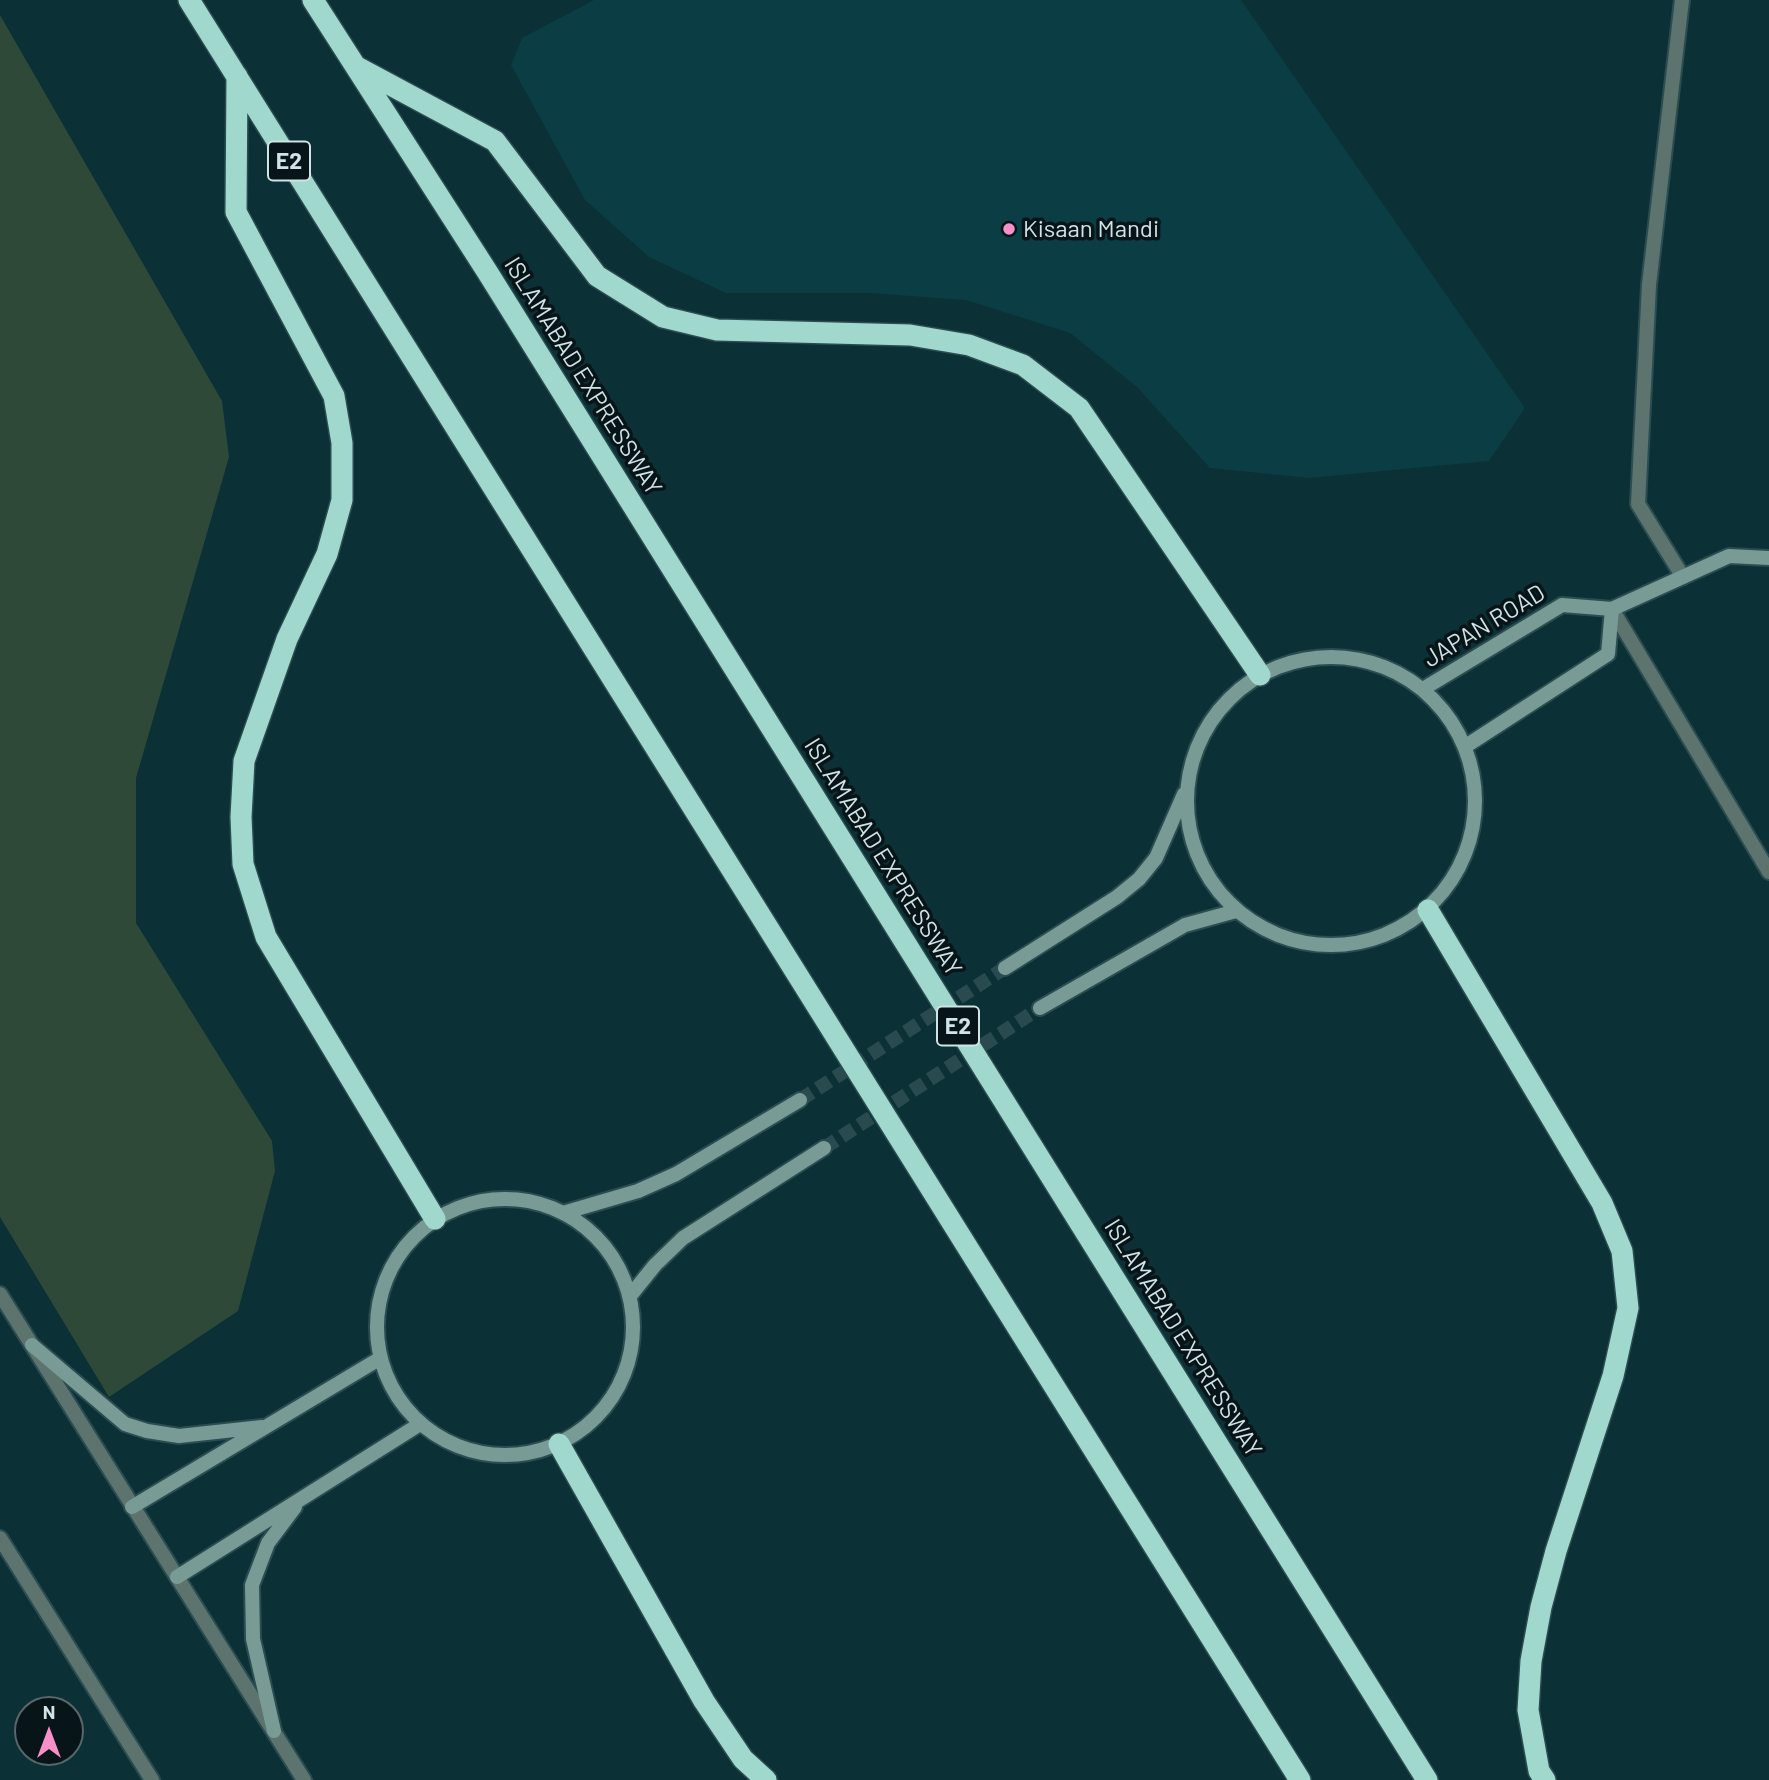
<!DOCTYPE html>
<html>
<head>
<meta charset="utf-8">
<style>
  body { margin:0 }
  #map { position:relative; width:1769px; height:1780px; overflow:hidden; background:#0b3035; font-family:Barlow,sans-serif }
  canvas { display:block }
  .north { position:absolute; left:14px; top:1696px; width:70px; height:70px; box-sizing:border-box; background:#071518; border:2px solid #57676a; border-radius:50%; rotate:0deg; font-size:19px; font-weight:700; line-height:28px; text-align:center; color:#d0e3e6 }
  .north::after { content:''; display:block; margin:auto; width:24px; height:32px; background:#f98fc9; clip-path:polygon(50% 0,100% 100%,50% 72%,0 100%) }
</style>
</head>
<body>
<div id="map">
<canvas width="1769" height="1780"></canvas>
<div class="north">N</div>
</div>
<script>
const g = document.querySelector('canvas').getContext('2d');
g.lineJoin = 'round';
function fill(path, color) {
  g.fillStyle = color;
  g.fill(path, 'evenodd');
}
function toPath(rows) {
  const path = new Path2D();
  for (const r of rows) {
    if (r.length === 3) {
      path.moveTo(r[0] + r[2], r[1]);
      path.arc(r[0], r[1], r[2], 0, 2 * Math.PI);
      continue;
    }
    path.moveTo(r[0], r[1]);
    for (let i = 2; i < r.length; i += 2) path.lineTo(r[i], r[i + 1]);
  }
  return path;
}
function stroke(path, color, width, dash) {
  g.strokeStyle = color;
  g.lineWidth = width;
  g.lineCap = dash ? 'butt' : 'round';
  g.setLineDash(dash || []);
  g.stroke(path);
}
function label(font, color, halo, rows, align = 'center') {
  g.font = font + ' Barlow,sans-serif';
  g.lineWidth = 7;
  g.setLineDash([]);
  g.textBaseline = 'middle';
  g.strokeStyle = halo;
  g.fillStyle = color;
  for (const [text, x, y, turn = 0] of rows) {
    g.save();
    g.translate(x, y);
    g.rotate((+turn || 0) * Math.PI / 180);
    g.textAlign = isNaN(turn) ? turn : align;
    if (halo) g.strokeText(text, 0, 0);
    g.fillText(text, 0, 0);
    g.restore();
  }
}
fill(toPath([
  [594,0,1241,0,1525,408,1489,461,1309,478,1210,468,1137,387,1070,333,966,300,869,293,726,293,649,257,585,200,511,65,522,38]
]), '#0b3d45');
fill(toPath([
  [0,15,222,401,229,457,136,778,136,923,272,1141,275,1171,238,1311,109,1397,0,1217]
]), '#2f4938');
stroke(toPath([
  [800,1100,1005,968],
  [824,1148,1040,1008]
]), '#294b50', 14, [14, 7]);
const street = toPath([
  [1682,0,1649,285,1638,504,1683,577],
  [1612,609,1769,872],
  [0,1294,304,1780],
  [0,1538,152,1780]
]);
const secondary = toPath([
  [1331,801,144],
  [1423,689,1562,605,1612,609,1729,556,1769,558],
  [1469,744,1608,654,1612,609],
  [1005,968,1117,897,1139,879,1156,858,1184,794],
  [1040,1008,1185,925,1236,911],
  [505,1327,128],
  [563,1213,638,1191,676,1174,800,1100],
  [630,1296,655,1265,683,1238,824,1148],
  [32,1345,125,1424,147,1431,179,1436,262,1427],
  [132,1507,379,1359],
  [177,1577,420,1424],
  [274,1731,253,1639,252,1585,268,1543,295,1507]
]);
const highway = toPath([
  [189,0,1300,1780],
  [313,0,488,273,1427,1780],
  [357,67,495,141,597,276,663,317,717,330,910,335,969,345,1023,365,1079,408,1260,675],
  [237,76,236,212,334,396,342,443,342,500,327,554,287,639,244,761,241,817,243,864,266,937,435,1219],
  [1428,910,1602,1203,1622,1251,1628,1308,1613,1376,1556,1551,1541,1607,1531,1661,1528,1710,1539,1771,1545,1780],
  [559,1444,704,1701,743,1759,766,1780]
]);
stroke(street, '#2b4d51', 18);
stroke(secondary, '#2b4d51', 18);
stroke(highway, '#2b4d51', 24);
stroke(street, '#5d736e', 14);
stroke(secondary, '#789c95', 14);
stroke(highway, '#a0d8ce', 21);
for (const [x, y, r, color] of [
  [1009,229,7,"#f98fc9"]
]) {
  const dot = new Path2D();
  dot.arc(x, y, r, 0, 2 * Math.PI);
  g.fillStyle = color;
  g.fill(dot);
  stroke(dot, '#071518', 2.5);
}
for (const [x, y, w] of [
  [289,161,42],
  [958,1026,42]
]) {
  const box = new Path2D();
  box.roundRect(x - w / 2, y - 19.5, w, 39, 5);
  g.fillStyle = '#071518';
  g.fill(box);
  stroke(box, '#d0e3e6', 2);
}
label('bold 23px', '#d0e3e6', null, [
  ["E2",289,161],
  ["E2",958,1026]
]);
label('24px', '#d0e3e6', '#071518', [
  ["Kisaan Mandi",1023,229]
], 'left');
label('24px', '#d0e3e6', '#071518', [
  ["ISLAMABAD EXPRESSWAY",583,376,58],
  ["JAPAN ROAD",1484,626,-31],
  ["ISLAMABAD EXPRESSWAY",883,857,58],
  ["ISLAMABAD EXPRESSWAY",1183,1338,58]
]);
</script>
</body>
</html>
